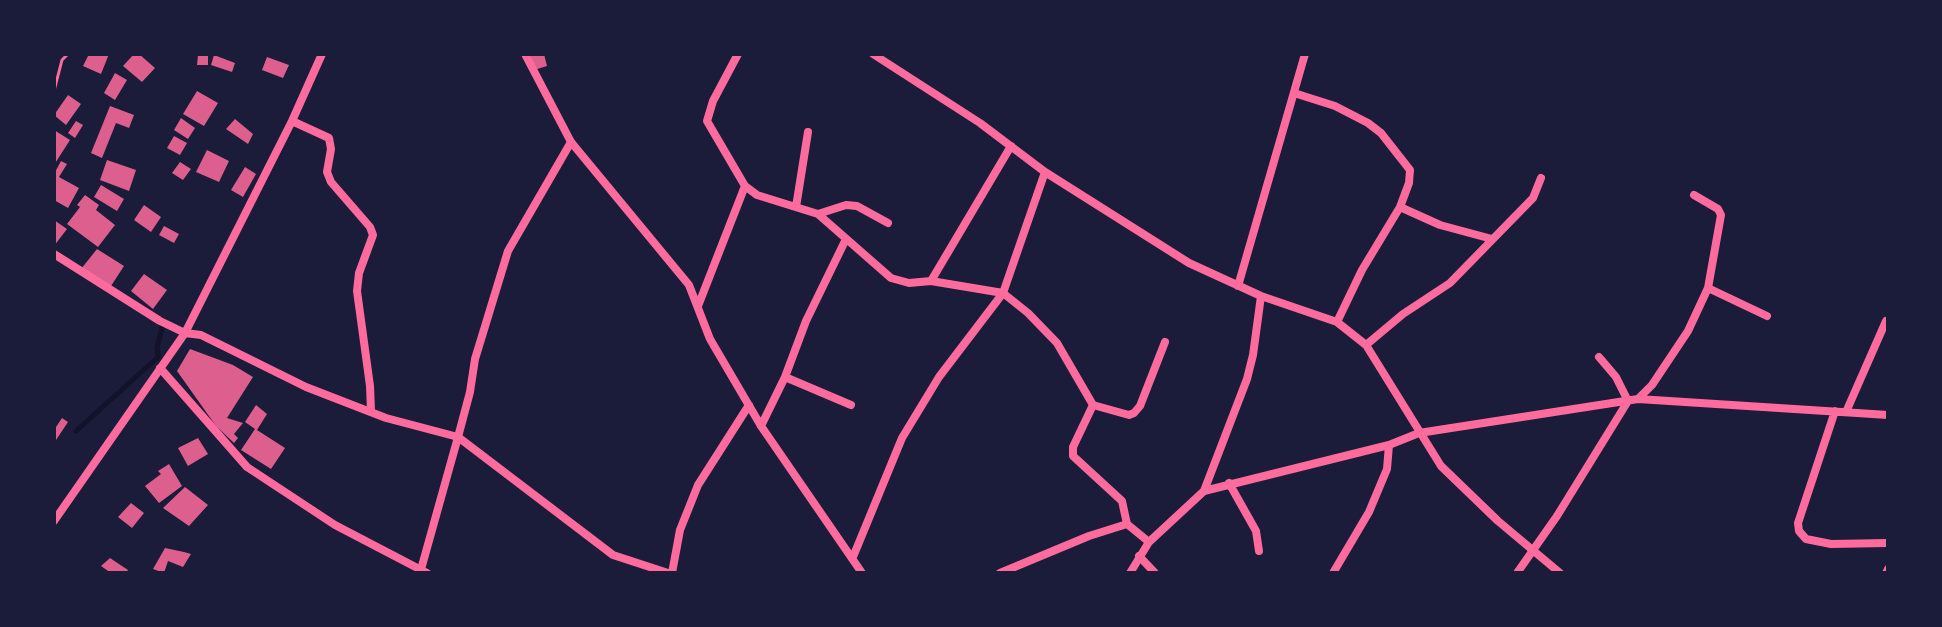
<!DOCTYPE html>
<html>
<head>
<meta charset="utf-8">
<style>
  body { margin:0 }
  #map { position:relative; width:1942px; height:627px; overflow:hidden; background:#1b1b3a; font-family:"Roboto Serif",serif }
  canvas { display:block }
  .frame { position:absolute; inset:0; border:56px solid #1b1b3a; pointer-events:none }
</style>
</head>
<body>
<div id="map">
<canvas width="1942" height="627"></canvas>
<div class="frame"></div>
</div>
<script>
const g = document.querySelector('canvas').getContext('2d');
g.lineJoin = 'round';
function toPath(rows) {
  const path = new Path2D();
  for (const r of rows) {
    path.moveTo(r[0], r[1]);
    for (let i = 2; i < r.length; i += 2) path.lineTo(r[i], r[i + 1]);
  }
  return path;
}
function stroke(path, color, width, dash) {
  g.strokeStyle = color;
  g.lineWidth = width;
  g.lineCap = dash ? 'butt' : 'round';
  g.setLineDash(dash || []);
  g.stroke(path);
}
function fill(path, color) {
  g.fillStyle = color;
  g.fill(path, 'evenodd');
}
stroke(toPath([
  [76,431,158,357,157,348,163,324]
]), '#12122b', 5);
fill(toPath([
  [89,54,109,54,101,74,83,66],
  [134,54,139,54,155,68,142,82,123,66],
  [530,54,544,54,547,66,534,70],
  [198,55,208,55,208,65,197,65],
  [214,55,235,63,232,72,211,65],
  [267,57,289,65,283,78,262,70],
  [115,73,127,80,115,100,104,93],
  [197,91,218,103,204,126,183,114],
  [68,95,81,104,66,125,54,115],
  [110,106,134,115,129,128,116,123,102,158,91,153],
  [181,118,195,128,188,139,174,130],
  [235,119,253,134,248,144,226,129],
  [76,121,83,125,75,138,68,133],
  [54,130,70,140,54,165],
  [174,136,187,143,180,155,167,148],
  [207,150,229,161,219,182,196,172],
  [107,160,136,170,129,191,100,180],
  [61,161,67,164,59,177,79,188,68,208,54,200,54,174],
  [180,162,191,169,183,180,172,173],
  [245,167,256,174,243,197,231,190],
  [101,185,124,199,117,211,94,197],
  [85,195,99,205,96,210,115,225,98,247,67,224,80,207,77,205],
  [144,205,161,217,151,232,134,220],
  [54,220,67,229,54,246],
  [164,226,179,234,174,243,159,235],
  [97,249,124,266,111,286,81,269],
  [144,274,167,290,153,309,131,291],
  [190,349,233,365,253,377,227,418,243,423,234,434,238,438,234,443,216,426,177,371],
  [256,405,267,414,257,430,285,448,271,469,241,450,255,429,245,422],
  [62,418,68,422,54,443,54,430],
  [198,438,208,454,188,466,178,448],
  [169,464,182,486,159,503,145,486,161,474,158,471],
  [185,487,208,505,189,526,163,508],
  [131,503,144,513,132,528,118,517],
  [165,548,184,552,191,554,183,567,168,561,164,573,153,569],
  [110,558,128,570,126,573,111,573,101,566]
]), '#dd5f8e');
stroke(toPath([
  [54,91,62,60,68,54]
]), '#ff6b9d', 3);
stroke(toPath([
  [525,54,571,142,689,285,710,339,761,426,862,573],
  [738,54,713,101,707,121,745,186,757,195,818,214,891,278,909,283,931,281,1003,293,1028,313,1057,343,1093,405,1073,447,1073,456,1122,501,1127,524],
  [873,54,980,123,1045,172,1189,263,1261,296,1337,322,1366,345,1441,466,1498,521,1560,573],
  [1294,93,1335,106,1368,123,1381,133,1410,170,1409,183,1400,207,1362,270,1337,322],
  [292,121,329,138,331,149,327,172,331,182,370,227,373,235,359,273,357,291,370,386,371,411],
  [571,142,508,251,475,359,470,392,458,437,613,555,668,573],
  [796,207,808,132],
  [1400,207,1440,225,1492,239],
  [818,214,846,205,857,206,888,223],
  [54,254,160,321,185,333,201,335,306,387,386,418,458,437,420,573],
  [931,281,1011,146],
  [1238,286,1305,54],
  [1708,288,1767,316],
  [698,306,745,186],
  [1366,345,1403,314,1450,283,1533,198,1541,178],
  [160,368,247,467,335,525,427,573],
  [785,377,851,405],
  [1638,399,1652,385,1688,331,1708,288,1721,215,1718,209,1694,195],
  [1093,405,1129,415,1134,413,1140,406,1165,342],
  [1835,411,1798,523,1799,531,1806,539,1831,544,1888,543],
  [1846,412,1886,321],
  [761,426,785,377,806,321,846,239],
  [1229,483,1256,531,1259,551],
  [1204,491,1247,379,1253,355,1261,296],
  [54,521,185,333,292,121,322,54],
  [1139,556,1155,573],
  [853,557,902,438,939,377,1003,293,1045,172],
  [672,573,680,530,698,485,749,405],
  [1000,573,1089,536,1127,524,1149,542,1204,491,1389,445,1419,433,1638,399,1888,415],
  [1130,573,1149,542],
  [1333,573,1369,512,1387,469,1389,445],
  [1517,573,1557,516,1628,401,1616,377,1599,357],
  [1886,573,1888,569]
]), '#ff6b9d', 8);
</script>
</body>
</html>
